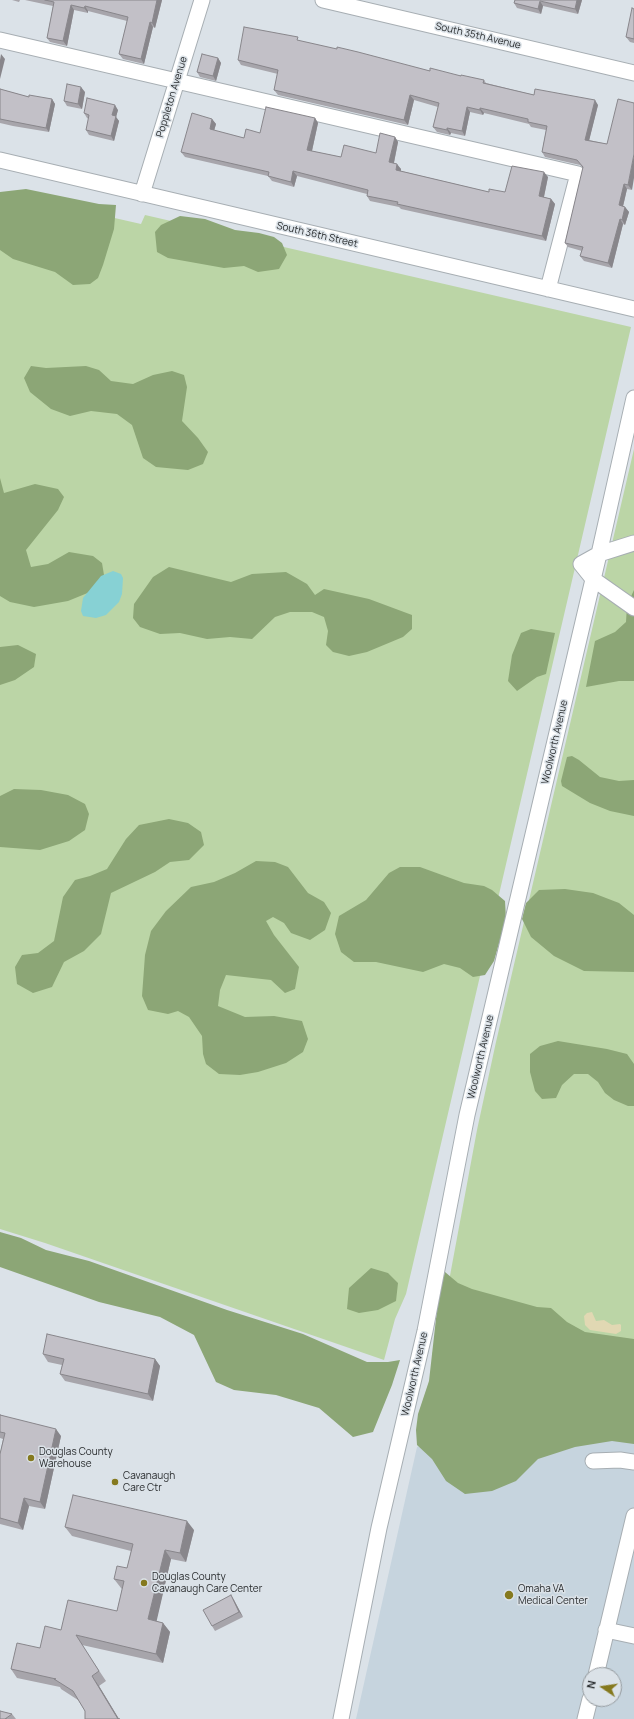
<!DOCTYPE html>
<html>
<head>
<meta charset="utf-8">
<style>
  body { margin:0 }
  #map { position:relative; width:634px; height:1719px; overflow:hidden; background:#dbe2e8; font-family:Manrope,sans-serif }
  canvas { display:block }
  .north { position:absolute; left:582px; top:1667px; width:40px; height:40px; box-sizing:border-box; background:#dbe2e8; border:1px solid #949a9e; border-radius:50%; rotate:283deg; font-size:11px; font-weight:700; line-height:16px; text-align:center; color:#2a2d2f }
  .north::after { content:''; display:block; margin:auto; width:14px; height:18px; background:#85791e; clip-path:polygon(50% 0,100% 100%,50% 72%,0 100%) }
</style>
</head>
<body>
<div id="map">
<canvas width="634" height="1719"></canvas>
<div class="north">N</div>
</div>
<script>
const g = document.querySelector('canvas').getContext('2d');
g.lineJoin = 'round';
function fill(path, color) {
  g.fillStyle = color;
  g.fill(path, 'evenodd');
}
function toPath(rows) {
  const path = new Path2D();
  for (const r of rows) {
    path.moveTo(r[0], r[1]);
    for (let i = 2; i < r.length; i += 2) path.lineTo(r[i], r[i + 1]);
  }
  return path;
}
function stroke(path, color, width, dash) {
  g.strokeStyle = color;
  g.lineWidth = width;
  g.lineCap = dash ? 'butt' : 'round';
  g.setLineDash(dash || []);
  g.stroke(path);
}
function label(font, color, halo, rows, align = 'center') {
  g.font = font + ' Manrope,sans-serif';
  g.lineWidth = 3;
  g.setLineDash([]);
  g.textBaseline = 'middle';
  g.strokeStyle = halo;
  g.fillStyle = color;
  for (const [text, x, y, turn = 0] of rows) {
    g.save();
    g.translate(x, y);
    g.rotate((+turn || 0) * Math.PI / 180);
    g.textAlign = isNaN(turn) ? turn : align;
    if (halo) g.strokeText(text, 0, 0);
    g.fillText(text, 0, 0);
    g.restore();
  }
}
fill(toPath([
  [634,1419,634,1719,356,1719,417,1447,465,1429],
  [590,1675,614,1675,614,1699,590,1699]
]), '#c6d4de');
fill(toPath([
  [0,192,141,224,145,215,631,327,406,1294,395,1319,384,1360,45,1243,0,1229],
  [634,449,634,1384,464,1389,432,1355,444,1308,477,1130,496,1042]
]), '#bbd5a6');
fill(toPath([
  [26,189,99,204,116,205,114,229,103,265,98,278,90,284,73,285,55,272,13,259,0,250,0,192],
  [180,216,205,219,235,230,259,233,274,237,282,243,287,255,279,269,258,272,244,266,224,268,168,258,157,252,155,232,161,225],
  [31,366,46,368,86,366,99,370,111,381,133,384,153,375,172,371,184,375,187,387,182,421,198,438,208,452,203,464,188,470,156,467,143,458,132,425,117,414,91,411,70,416,51,409,30,392,24,378],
  [0,478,4,493,35,484,58,489,64,497,58,510,26,550,31,567,48,564,69,552,93,556,102,563,104,575,90,592,68,601,34,607,10,602,0,596],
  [169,567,231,582,252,574,286,572,307,584,315,595,324,589,369,599,412,615,412,629,403,637,367,652,349,656,333,652,326,645,328,631,324,617,312,612,290,612,275,617,252,639,230,637,207,639,180,633,160,634,140,627,133,618,134,604,153,577],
  [634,590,634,681,619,681,586,687,595,641,615,632,626,622,627,605],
  [531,629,555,633,546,674,537,677,517,691,508,681,512,655,521,633],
  [18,645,36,654,34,667,15,680,0,685,0,647],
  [572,756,579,760,600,777,619,781,634,780,634,816,610,811,590,803,562,786,561,781,567,757],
  [14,789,41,790,68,795,85,804,89,814,85,830,69,841,40,850,0,847,0,796],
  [169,819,188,823,201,832,204,845,189,860,170,862,155,872,111,893,101,934,84,951,64,962,52,987,33,993,17,984,15,967,22,955,38,953,54,941,63,897,75,880,90,876,107,869,126,839,139,825],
  [256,861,275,862,288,867,308,893,324,902,331,913,325,930,310,940,291,933,284,923,273,917,266,921,274,935,299,967,295,989,285,993,271,980,226,975,220,990,218,1006,245,1017,274,1016,302,1021,308,1039,303,1052,286,1063,258,1072,240,1075,219,1074,206,1064,203,1054,202,1036,189,1017,178,1011,168,1014,148,1010,142,996,145,955,151,931,166,911,191,887,214,882,235,873],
  [400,867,420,867,464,883,484,886,492,890,505,901,506,919,494,961,485,975,473,977,460,968,444,964,423,972,376,962,354,962,341,952,335,934,339,916,366,900,389,873],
  [565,889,593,893,619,903,634,915,634,972,584,971,554,956,531,937,522,919,526,903,539,890],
  [558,1041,607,1049,627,1054,634,1064,634,1106,628,1106,614,1100,605,1093,598,1082,588,1074,574,1074,562,1085,556,1098,542,1099,535,1091,530,1072,530,1054,540,1046],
  [0,1232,21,1238,46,1250,89,1261,227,1310,303,1334,367,1362,388,1362,400,1360,392,1385,373,1432,353,1437,319,1408,276,1395,234,1390,216,1382,194,1335,160,1317,99,1302,0,1267],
  [371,1268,388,1273,398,1283,396,1301,378,1310,359,1313,347,1309,349,1288],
  [445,1272,458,1283,472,1289,537,1307,551,1308,567,1322,585,1332,634,1339,634,1444,612,1441,575,1447,538,1459,516,1481,492,1491,465,1494,446,1481,432,1459,417,1445,416,1430,418,1414,429,1381,439,1292]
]), '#8ca676');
fill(toPath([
  [592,1312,596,1321,604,1320,612,1325,620,1324,621,1325,621,1331,616,1334,590,1330,585,1325,584,1316,587,1313]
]), '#e1d8b3');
fill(toPath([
  [113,571,121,574,123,578,122,594,119,602,106,615,96,618,83,616,81,611,83,598,101,576]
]), '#87d1d4');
const minor = toPath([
  [323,0,634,73],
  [0,40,578,174,548,289],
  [0,160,634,309],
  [142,194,202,0],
  [634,543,599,554,581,564,593,579,634,608],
  [593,1461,620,1460,634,1462],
  [606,1630,634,1636],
  [596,1675,634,1516],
  [341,1719,379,1528,425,1331,467,1115,599,554,634,398],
  [585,1719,590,1699]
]);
stroke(minor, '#a7aeb3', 17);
stroke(minor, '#fff', 15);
fill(toPath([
  [12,0,20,0,19,2],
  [25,0,162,0,155,28,153,27,144,64,123,59,119,54,127,21,88,11,88,13,74,10,67,46,50,42,47,38,53,6],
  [582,0,578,14,543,6,541,14,517,8,514,3],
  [634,9,634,43,630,42,626,37],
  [300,41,430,71,484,80,486,83,534,95,598,105,589,140,607,144,632,190,627,189,623,207,625,207,629,212,625,225,623,224,612,268,584,261,580,256,582,251,568,247,565,243,583,168,580,165,545,157,542,152,546,130,531,127,529,124,484,113,483,115,470,112,465,136,451,133,450,135,437,132,433,127,438,107,414,100,408,125,278,95,274,90,278,74,241,65,238,60],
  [218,58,221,63,216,81,200,77,197,72],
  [0,89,29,97,52,99,55,104,49,132,13,126,0,123],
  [85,92,82,109,67,106,64,101],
  [118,110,116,117,119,121,114,141,89,135,86,130,89,119,87,118,84,113],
  [315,118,318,123,312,151,341,157,376,153,395,137,398,142,394,163,401,169,401,171,489,192,505,192,548,177,544,197,551,199,555,204,546,241,401,209,399,207,370,201,367,196,367,194,297,176,294,187,272,181,268,176,185,157,181,152,212,119,216,124,214,131,244,138],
  [43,1354,155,1359,160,1366,153,1401,65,1381,60,1374,62,1365,48,1362],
  [0,1414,1,1415,61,1436,45,1509,29,1506,23,1530,0,1524,0,1454,3,1439,0,1438],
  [65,1527,194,1530,186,1562,171,1559,156,1621,163,1623,170,1632,163,1663,82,1645,106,1681,99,1686,119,1719,85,1711,78,1700,61,1689,60,1687,17,1678,11,1669,40,1648,61,1630,117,1611,122,1589,121,1588,114,1579,127,1568,131,1551,72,1536],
  [231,1595,234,1600,243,1617,215,1631,212,1626],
  [12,1714,16,1719,0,1719]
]), '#a7a5ab');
fill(toPath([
  [157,0,162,0,155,28,152,23],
  [577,0,582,0,578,14,575,9],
  [540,1,543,6,541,14,538,9],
  [71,5,74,10,67,46,63,41],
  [85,6,88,11,88,13,84,8],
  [150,22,153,27,144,64,141,59],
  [1,54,5,59,0,79,0,60],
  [218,58,221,63,216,81,213,76],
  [81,87,85,92,82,109,78,104],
  [410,95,414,100,408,125,404,120],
  [52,99,55,104,49,132,46,128],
  [595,100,598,105,588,145,585,140],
  [115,105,118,110,116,117,119,121,114,141,111,136,112,115],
  [467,107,470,112,465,136,462,131],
  [480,108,484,113,483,115,480,110],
  [315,118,318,123,311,155,307,150],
  [212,119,216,124,213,134,210,129],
  [447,128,451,133,450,135,447,130],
  [395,137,398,142,393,167,389,162],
  [634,154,634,178,632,190,628,185],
  [397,164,401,169,400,175,396,170],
  [293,171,297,176,294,187,291,182],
  [544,172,548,177,543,201,539,196],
  [624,184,627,189,622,210,619,205],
  [551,199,555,204,546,241,542,236],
  [625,207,629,212,625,225,622,220],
  [620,219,623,224,612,268,608,263],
  [155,1359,160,1366,153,1401,148,1394],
  [56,1429,61,1436,45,1509,40,1502],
  [24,1498,29,1506,23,1530,18,1523],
  [187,1521,194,1530,186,1562,180,1553],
  [165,1550,171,1559,155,1628,148,1619],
  [231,1595,234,1600,243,1617,239,1612],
  [163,1623,170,1632,163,1663,156,1654],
  [92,1676,99,1686,119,1719,118,1719]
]), '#88868b');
const building = toPath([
  [45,0,157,0,152,23,150,22,141,59,119,54,128,17,85,6,84,8,71,5,63,41,47,38,54,2,45,0],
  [515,0,577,0,575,9,540,1,538,9,514,3,515,0],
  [632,8,634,9,634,39,626,37,632,8],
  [244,27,298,37,297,40,337,49,337,47,358,52,430,71,430,68,461,76,461,75,484,80,483,83,534,95,535,89,595,100,585,140,607,144,618,99,634,103,634,154,628,185,624,184,619,205,625,207,622,220,620,219,608,263,580,256,583,247,565,243,583,167,577,160,542,152,547,126,528,122,528,119,480,108,480,110,467,107,462,131,447,128,447,130,433,127,439,103,410,95,404,120,274,90,278,70,238,60,244,27],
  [202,54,218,58,213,76,197,72,202,54],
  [67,84,81,87,78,104,64,101,67,84],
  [0,89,29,97,29,95,52,99,46,128,10,121,0,119,0,89],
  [87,98,115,105,112,115,116,116,111,136,86,130,89,115,84,113,87,98],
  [266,107,315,118,307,150,341,157,344,145,376,153,380,133,395,137,389,162,397,164,396,170,489,192,489,189,505,192,512,166,544,172,539,196,551,199,542,236,397,204,398,202,367,196,368,190,293,171,291,182,268,176,269,172,181,152,192,113,212,119,210,129,244,138,246,129,260,133,266,107],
  [47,1334,155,1359,148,1394,60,1374,64,1359,43,1354,47,1334],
  [0,1415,56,1429,40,1502,24,1498,18,1523,0,1518,0,1454,5,1433,0,1432,0,1415],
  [73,1495,187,1521,180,1553,165,1550,148,1619,163,1623,156,1654,76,1635,99,1671,92,1676,118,1719,120,1719,85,1719,85,1711,73,1691,54,1679,56,1679,11,1669,17,1643,40,1648,45,1626,61,1630,68,1600,117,1611,124,1581,114,1579,117,1566,127,1568,133,1544,65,1527,73,1495],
  [231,1595,239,1612,212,1626,203,1610,231,1595],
  [0,1711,12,1714,5,1719,7,1719,0,1719,0,1711]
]);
fill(building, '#c2c0c7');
stroke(building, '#88868b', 1);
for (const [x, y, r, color] of [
  [31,1458,4,"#85791e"],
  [115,1482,4,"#85791e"],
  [144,1583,4,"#85791e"],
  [509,1595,5,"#85791e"]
]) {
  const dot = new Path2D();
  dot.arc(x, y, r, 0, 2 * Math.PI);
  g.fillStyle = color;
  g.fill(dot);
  stroke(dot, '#dbe2e8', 1.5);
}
label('10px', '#2a2d2f', '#dbe2e8', [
  ["South 35th Avenue",478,36,13],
  ["Poppleton Avenue",172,97,-73],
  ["South 36th Street",317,235,13],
  ["Woolworth Avenue",555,742,-77],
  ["Woolworth Avenue",481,1057,-77],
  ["Woolworth Avenue",415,1374,-77]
]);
label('10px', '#2a2d2f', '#dbe2e8', [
  ["Douglas County",39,1452],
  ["Warehouse",39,1464],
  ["Cavanaugh",123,1476],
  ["Care Ctr",123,1488],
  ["Douglas County",152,1577],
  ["Cavanaugh Care Center",152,1589],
  ["Omaha VA",518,1589],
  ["Medical Center",518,1601]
], 'left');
</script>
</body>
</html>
